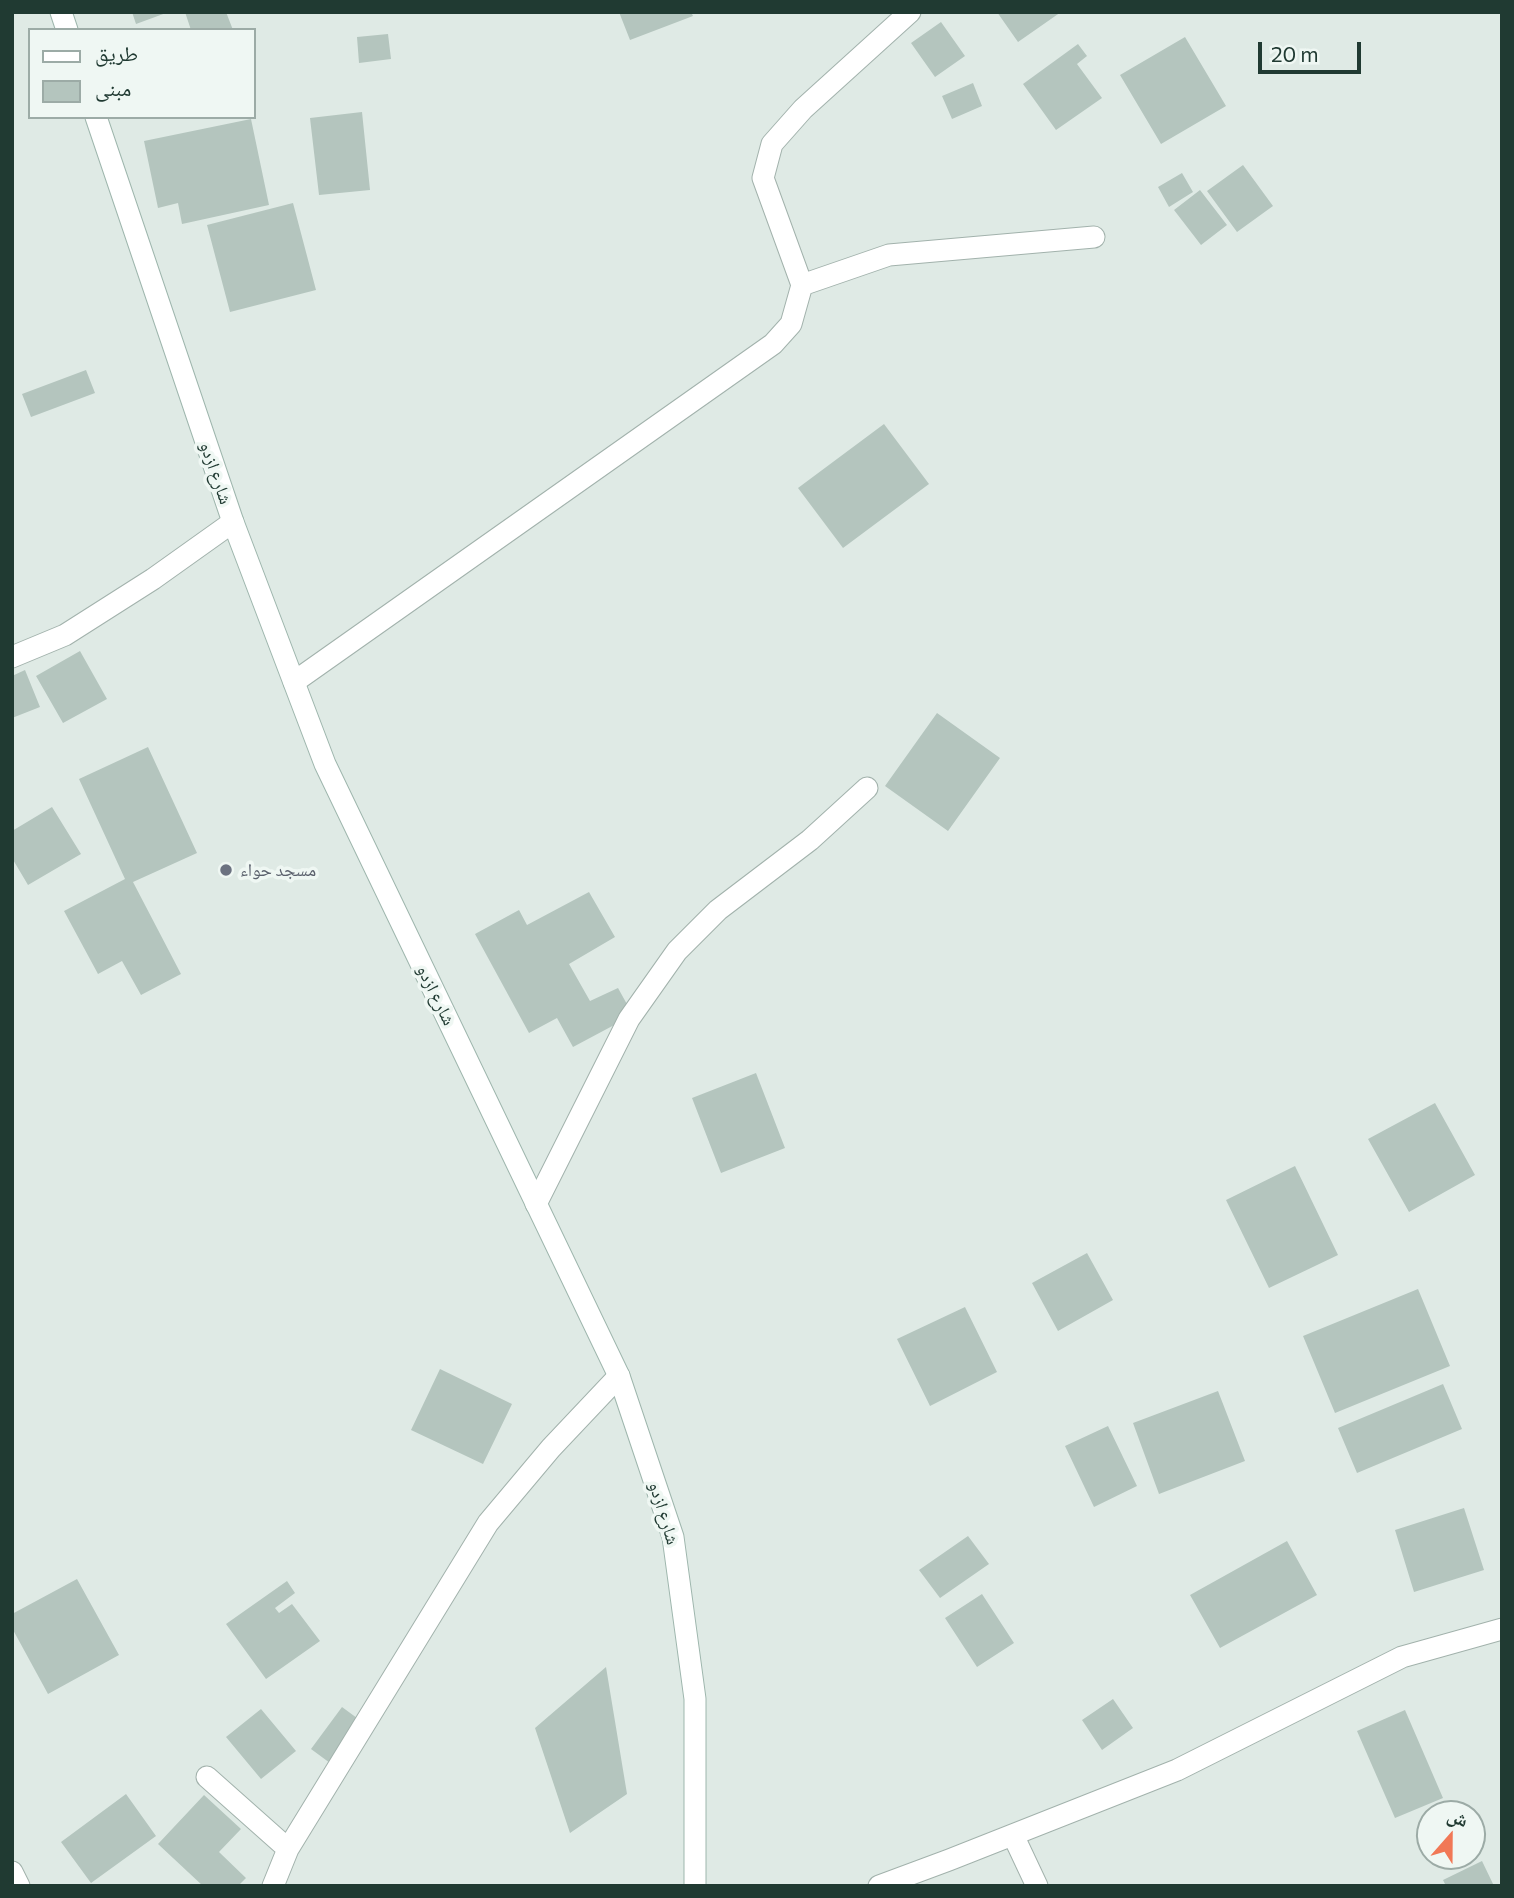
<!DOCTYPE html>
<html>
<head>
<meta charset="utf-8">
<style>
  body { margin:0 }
  #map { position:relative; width:1514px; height:1898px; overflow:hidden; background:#dfeae5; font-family:Commissioner,"Noto Naskh Arabic",sans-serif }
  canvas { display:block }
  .frame { position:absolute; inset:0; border:14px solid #203a32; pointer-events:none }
  .legend { position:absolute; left:28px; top:28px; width:228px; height:91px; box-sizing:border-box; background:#eff7f3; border:2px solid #9caba6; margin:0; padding:9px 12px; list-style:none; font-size:21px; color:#203a32 }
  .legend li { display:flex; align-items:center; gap:14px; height:35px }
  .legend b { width:35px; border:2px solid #9caba6 }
  .north { position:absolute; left:1416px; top:1800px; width:70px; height:70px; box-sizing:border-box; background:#eff7f3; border:2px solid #9caba6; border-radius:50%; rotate:21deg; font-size:19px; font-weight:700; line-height:28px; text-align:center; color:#203a32 }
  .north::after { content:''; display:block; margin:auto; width:24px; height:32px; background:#f17856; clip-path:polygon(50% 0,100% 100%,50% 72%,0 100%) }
  .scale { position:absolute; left:1258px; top:42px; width:103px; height:32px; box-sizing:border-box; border:4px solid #203a32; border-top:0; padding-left:9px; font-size:21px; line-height:24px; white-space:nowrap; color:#203a32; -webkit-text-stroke:5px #eff7f3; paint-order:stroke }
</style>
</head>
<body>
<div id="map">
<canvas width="1514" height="1898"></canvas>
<div class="frame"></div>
<ul class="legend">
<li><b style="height:9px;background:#fff"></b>طريق</li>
<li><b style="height:19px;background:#b4c5be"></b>مبنى</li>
</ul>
<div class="north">ش</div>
<div class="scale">20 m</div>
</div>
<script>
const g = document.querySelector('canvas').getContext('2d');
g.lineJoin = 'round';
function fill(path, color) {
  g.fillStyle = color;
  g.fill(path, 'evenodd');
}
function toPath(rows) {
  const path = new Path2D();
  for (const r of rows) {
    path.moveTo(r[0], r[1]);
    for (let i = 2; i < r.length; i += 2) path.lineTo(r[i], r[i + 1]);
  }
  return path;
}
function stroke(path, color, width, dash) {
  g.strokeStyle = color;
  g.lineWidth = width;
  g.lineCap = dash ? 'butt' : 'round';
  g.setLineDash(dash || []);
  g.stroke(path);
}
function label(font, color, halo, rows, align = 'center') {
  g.font = font + ' Commissioner,"Noto Naskh Arabic",sans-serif';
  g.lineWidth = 7;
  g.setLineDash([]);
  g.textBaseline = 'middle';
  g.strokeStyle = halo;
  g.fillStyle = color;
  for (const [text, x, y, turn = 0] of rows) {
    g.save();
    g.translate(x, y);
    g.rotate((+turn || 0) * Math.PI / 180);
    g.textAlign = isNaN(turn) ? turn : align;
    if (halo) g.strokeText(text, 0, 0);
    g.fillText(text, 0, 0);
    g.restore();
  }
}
fill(toPath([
  [132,12,166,12,166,13,136,24],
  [185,12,226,12,233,30,191,30],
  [619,12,691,12,693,16,630,40],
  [997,12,1061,12,1018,42],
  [941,22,965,56,935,77,911,43],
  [388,34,391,59,359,63,357,37],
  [1185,37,1226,106,1161,144,1120,75],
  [1078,44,1087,56,1077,64,1102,98,1056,130,1023,84],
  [973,83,982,106,952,119,942,96],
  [362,112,370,190,319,195,310,118],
  [251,119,269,205,182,224,178,203,158,208,144,141],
  [1243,165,1273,206,1237,232,1207,191],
  [1182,173,1193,192,1169,207,1158,187],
  [1200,190,1227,225,1201,245,1174,210],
  [293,203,316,290,230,312,207,225],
  [86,370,95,393,31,417,22,394],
  [884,424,929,484,843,548,798,488],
  [80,651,107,699,63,723,36,676],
  [25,670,40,707,12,718,12,676],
  [937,713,1000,758,948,831,885,786],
  [148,747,197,853,133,882,181,974,141,995,122,961,98,974,64,911,125,879,79,779],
  [52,807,81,854,28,885,12,858,12,831],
  [589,892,615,937,569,964,590,1001,618,988,633,1015,573,1047,557,1018,529,1033,475,934,519,910,527,925],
  [756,1073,785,1148,721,1173,692,1098],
  [1435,1103,1475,1175,1409,1212,1368,1139],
  [1295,1166,1338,1255,1269,1288,1226,1200],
  [1087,1253,1113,1300,1058,1331,1032,1283],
  [1418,1289,1450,1366,1335,1413,1303,1336],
  [965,1307,997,1372,930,1406,897,1339],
  [440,1369,512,1404,483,1464,411,1430],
  [1443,1384,1462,1429,1357,1473,1338,1428],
  [1218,1391,1245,1461,1159,1494,1133,1423],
  [1108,1426,1137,1486,1094,1507,1065,1446],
  [1464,1508,1484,1570,1414,1592,1395,1530],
  [968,1536,989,1564,940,1598,919,1570],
  [1287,1541,1317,1595,1220,1648,1190,1595],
  [77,1579,119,1655,48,1694,12,1628,12,1614],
  [287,1581,295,1593,275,1608,279,1613,292,1604,320,1641,266,1679,226,1624],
  [982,1594,1014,1643,977,1667,945,1618],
  [606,1667,627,1794,570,1833,535,1728],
  [1113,1699,1133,1728,1102,1750,1082,1720],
  [342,1707,361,1721,330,1763,311,1749],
  [261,1709,296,1751,261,1779,226,1737],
  [1405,1710,1443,1798,1395,1818,1357,1731],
  [126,1794,156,1836,91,1883,61,1842],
  [204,1795,241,1829,219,1852,246,1878,238,1886,203,1886,158,1844],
  [1482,1861,1494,1886,1446,1886,1443,1880]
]), '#b4c5be');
const street = toPath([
  [802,285,889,255,1094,237],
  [12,657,65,635,153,579,233,522],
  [294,682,773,344,791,324,802,285,763,178,772,144,803,109,910,12],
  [536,1204,629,1019,677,951,718,910,810,840,867,788],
  [207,1777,288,1849],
  [1013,1835,1037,1886],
  [12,1872,19,1886],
  [273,1886,288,1849,488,1523,551,1448,619,1376],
  [879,1886,949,1860,1177,1770,1402,1657,1502,1629]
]);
const secondary = toPath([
  [61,12,67,30],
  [96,117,233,522,325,764,619,1376,673,1537,695,1699,695,1886]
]);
stroke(street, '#a2b2ac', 23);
stroke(secondary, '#9eb6ad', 23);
stroke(street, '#fff', 21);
stroke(secondary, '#fff', 21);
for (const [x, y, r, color] of [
  [226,870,7,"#6b7280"]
]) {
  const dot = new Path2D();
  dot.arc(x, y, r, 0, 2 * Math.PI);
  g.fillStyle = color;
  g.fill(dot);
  stroke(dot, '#eff7f3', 2.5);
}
label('18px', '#203a32', '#eff7f3', [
  ["شارع ازدو",216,473,71],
  ["شارع ازدو",436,995,64],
  ["شارع ازدو",664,1513,73]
]);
label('18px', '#5b616d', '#eff7f3', [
  ["مسجد حواء",240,870]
], 'left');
</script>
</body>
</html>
